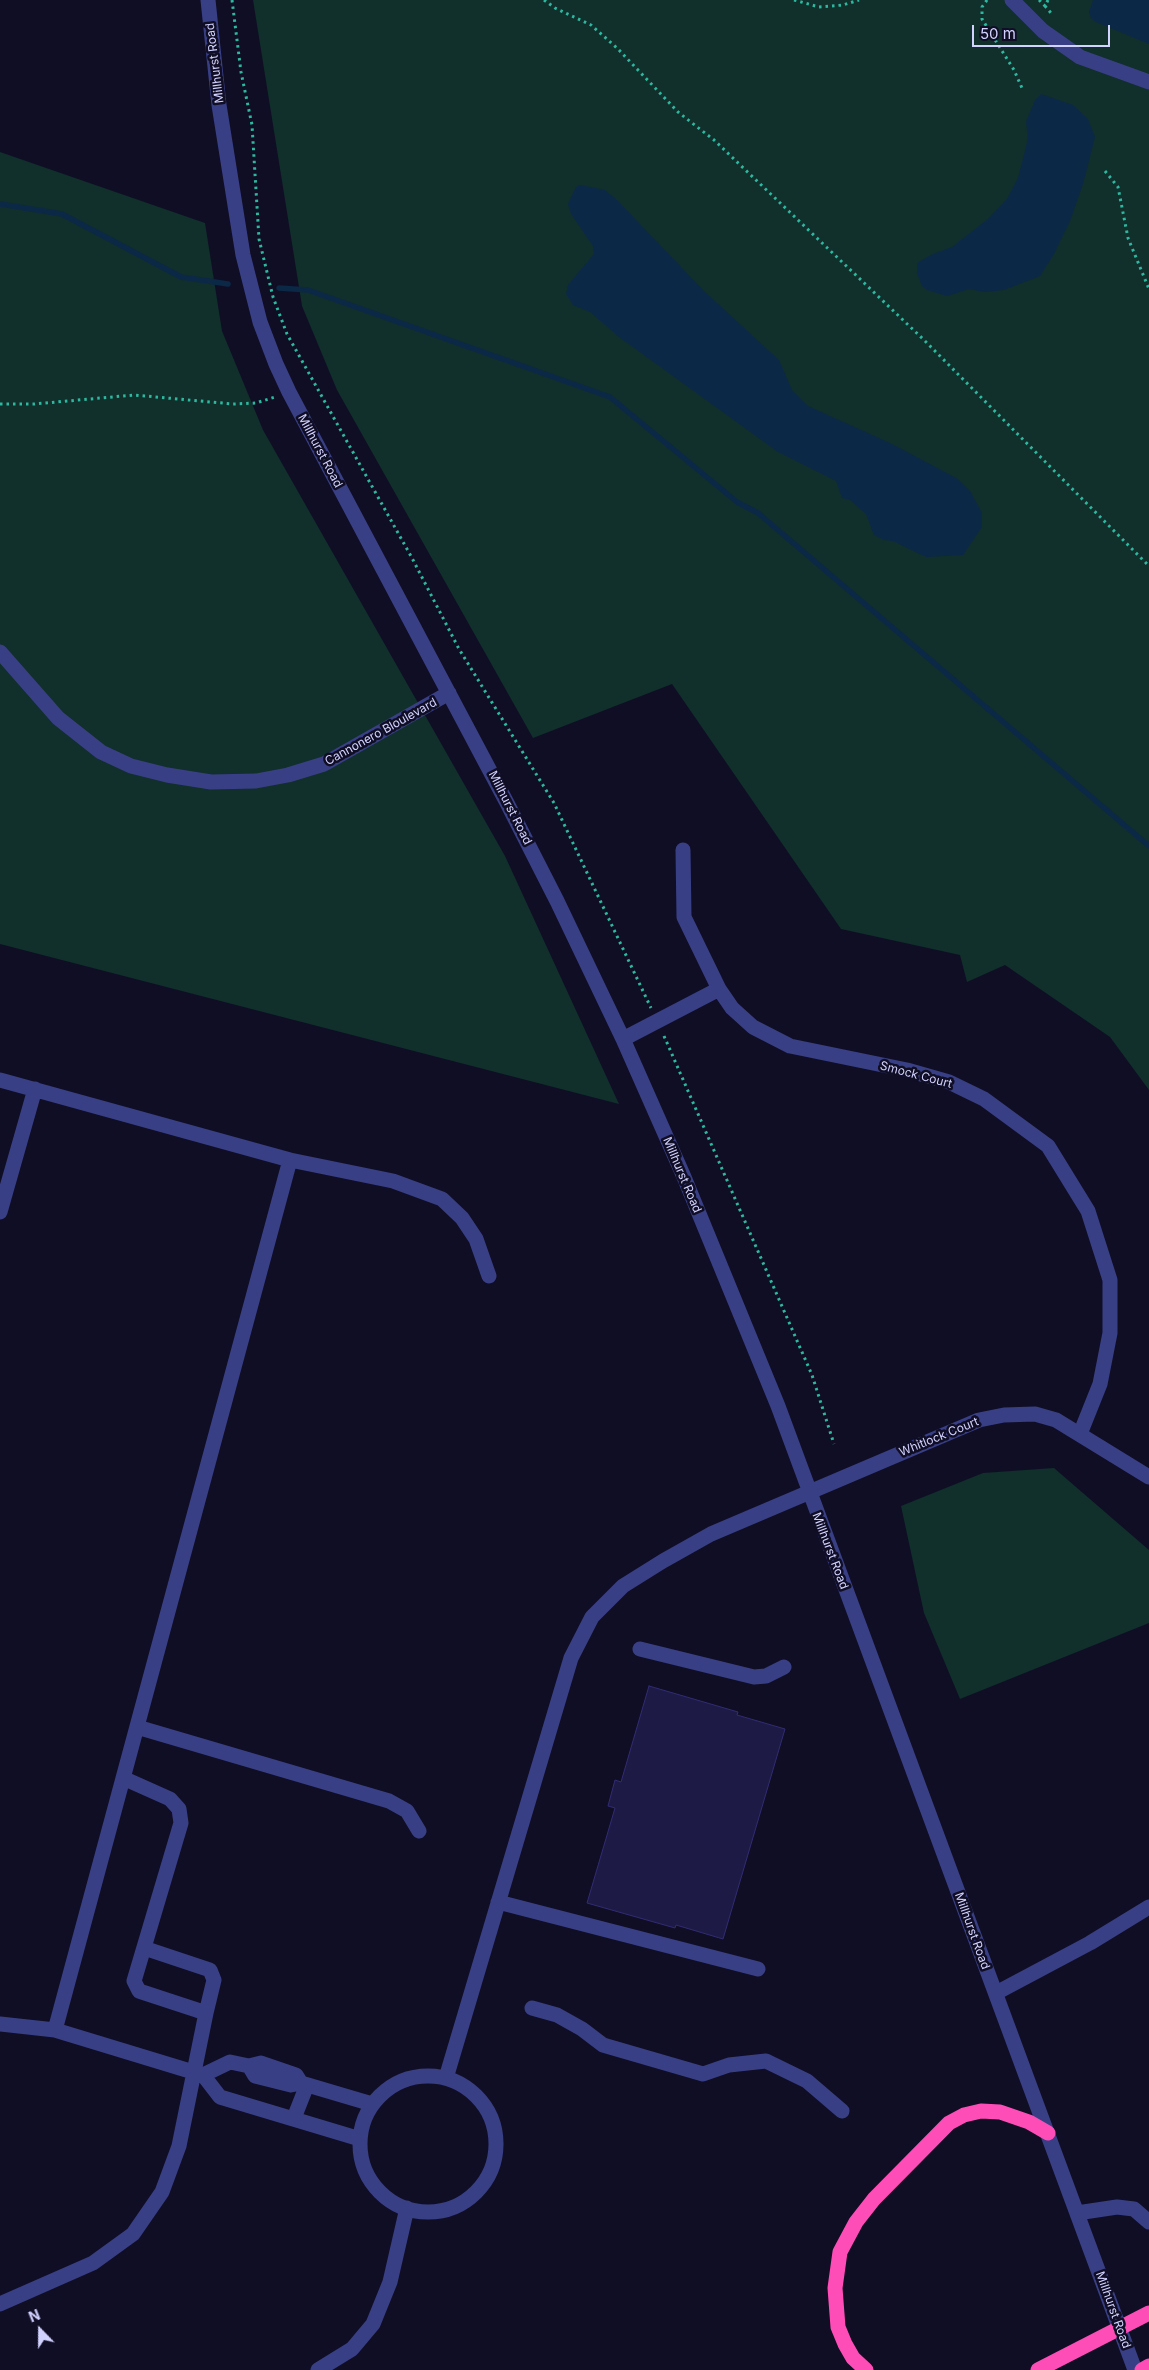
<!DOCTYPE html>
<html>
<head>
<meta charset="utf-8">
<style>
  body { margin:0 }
  #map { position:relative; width:1149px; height:2370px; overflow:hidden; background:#100e25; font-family:Inter,sans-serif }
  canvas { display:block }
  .north { position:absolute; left:15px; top:2305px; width:50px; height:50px; -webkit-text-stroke:4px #100e25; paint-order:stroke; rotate:338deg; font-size:14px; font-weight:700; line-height:20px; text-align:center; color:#d2d2ff }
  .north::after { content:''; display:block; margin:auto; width:18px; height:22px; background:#d2d2ff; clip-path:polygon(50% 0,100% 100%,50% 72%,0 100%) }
  .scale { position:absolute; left:972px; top:25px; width:138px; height:22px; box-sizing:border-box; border:2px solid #d2d2ff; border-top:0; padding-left:6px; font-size:15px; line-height:18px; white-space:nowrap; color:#d2d2ff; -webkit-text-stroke:4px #100e25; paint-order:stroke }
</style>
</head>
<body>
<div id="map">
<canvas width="1149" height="2370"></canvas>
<div class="north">N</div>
<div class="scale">50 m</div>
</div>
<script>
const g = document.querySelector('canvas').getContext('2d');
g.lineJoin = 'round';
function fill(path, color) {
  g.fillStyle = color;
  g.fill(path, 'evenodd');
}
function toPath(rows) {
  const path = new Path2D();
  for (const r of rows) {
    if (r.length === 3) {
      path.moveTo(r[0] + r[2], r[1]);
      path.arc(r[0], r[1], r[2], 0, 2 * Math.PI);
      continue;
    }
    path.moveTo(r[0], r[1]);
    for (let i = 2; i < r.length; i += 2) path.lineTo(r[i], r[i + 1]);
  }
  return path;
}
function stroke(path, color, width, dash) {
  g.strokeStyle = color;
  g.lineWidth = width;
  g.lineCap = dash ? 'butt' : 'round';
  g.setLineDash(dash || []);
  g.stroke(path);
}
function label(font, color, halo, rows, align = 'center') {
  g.font = font + ' Inter,sans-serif';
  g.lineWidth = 5;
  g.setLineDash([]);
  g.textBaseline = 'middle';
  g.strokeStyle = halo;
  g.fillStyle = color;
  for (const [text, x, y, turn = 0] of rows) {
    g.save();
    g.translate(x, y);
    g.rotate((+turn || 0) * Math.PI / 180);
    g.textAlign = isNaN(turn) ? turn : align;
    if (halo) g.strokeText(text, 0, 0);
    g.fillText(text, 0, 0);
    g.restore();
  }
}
fill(toPath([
  [253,0,1149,0,1149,1090,1110,1037,1005,965,967,982,960,955,841,929,672,684,533,738,337,390,302,306],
  [0,152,205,223,222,331,263,430,505,856,619,1104,0,944],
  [1054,1468,1149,1550,1149,1623,960,1699,924,1613,901,1506,983,1473]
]), '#112f2b');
fill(toPath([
  [1093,0,1149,0,1149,44,1096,22,1091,18,1089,12],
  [1041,94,1073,105,1088,119,1095,137,1083,184,1070,221,1054,254,1040,276,1004,290,985,292,969,289,947,296,927,290,922,286,917,273,917,263,933,254,952,247,988,219,1007,199,1018,178,1025,151,1028,137,1026,122,1035,100],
  [580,185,605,190,617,200,704,291,779,360,792,390,808,406,892,444,958,479,970,491,982,513,982,527,963,555,926,557,893,541,884,540,874,535,866,514,850,500,842,498,836,481,778,452,619,337,590,312,573,305,566,294,568,285,594,254,593,246,571,214,568,204,576,187]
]), '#0b2847');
stroke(toPath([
  [0,204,62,214,181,277,228,284],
  [279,288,308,290,610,397,737,502,758,513,1149,846]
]), '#0b2847', 5.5);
const building = toPath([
  [649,1686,738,1712,737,1715,785,1729,723,1939,676,1925,675,1928,587,1903,615,1808,608,1806,615,1780,621,1782,649,1686]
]);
fill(building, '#1e1a46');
stroke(building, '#322c73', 1);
stroke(toPath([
  [232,0,241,72,252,125,259,239,273,297,287,334,412,558,459,649,554,803,651,1008],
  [544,0,555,8,591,25,617,48,678,112,714,140,924,340,1149,566],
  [794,0,819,7,843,5,859,0],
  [987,0,982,7,982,19,1014,70,1022,88],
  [1039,0,1045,6],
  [1048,0,1045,6,1051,13],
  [1105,171,1118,187,1128,238,1149,289],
  [0,404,34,404,134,395,233,404,256,403,275,397],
  [664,1036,812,1375,834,1444]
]), '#2db8a0', 3, [2.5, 4]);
stroke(toPath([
  [208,0,219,105,243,255,260,322,276,364,289,392,507,803,557,901,623,1039,684,1177,778,1406,1135,2370],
  [1012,0,1043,31,1080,57,1149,82],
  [0,652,58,718,101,752,131,766,167,775,211,782,256,781,288,775,324,764,449,693],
  [683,850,684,917,719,989,732,1008,753,1027,790,1046,907,1070,949,1082,984,1099,1048,1146,1088,1211,1110,1280,1110,1333,1100,1384,1080,1434],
  [623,1039,719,989],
  [0,1080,290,1160,55,2030],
  [290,1160,393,1181,442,1199,462,1218,476,1239,489,1276],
  [0,1212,35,1089],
  [640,1649,754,1677,766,1676,784,1667],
  [137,1727,389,1801,407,1811,419,1831],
  [498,1902,758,1969],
  [144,1948,210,1970,214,1980,206,2013],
  [996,1993,1090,1943,1149,1907],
  [532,2008,557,2015,582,2029,603,2045,703,2074,729,2065,766,2061,807,2081,842,2111],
  [0,2024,55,2030,203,2075,220,2097,360,2139],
  [249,2066,255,2076,291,2085,301,2083],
  [203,2075,230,2062,249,2066,261,2063,296,2075,301,2083,372,2104],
  [428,2144,68],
  [446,2078,571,1658,592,1617,623,1586,663,1561,711,1534,979,1420,1004,1415,1035,1414,1056,1420,1149,1477],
  [294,2118,307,2085],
  [1077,2213,1117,2207,1134,2209,1149,2222],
  [0,2304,93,2263,133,2234,162,2192,179,2146,206,2013,139,1991,134,1981,181,1823,179,1809,170,1799,123,1778],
  [318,2370,352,2349,373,2324,390,2282,407,2208]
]), '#393f85', 15);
stroke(toPath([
  [866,2370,853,2358,845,2344,838,2327,835,2288,840,2252,856,2222,874,2199,949,2123,964,2115,981,2111,1000,2112,1029,2122,1048,2133],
  [1038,2370,1149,2313],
  [1142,2370,1149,2366]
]), '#ff4db7', 15);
label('12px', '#d2d2ff', '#100e25', [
  ["Millhurst Road",215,63,-97],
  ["Millhurst Road",320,451,62],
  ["Cannonero Bloulevard",381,732,-29],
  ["Millhurst Road",510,808,63],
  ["Smock Court",916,1075,15],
  ["Millhurst Road",682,1175,67],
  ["Whitlock Court",939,1437,-22],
  ["Millhurst Road",830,1551,69],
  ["Millhurst Road",972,1931,70],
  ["Millhurst Road",1113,2310,70]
]);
</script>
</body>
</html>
